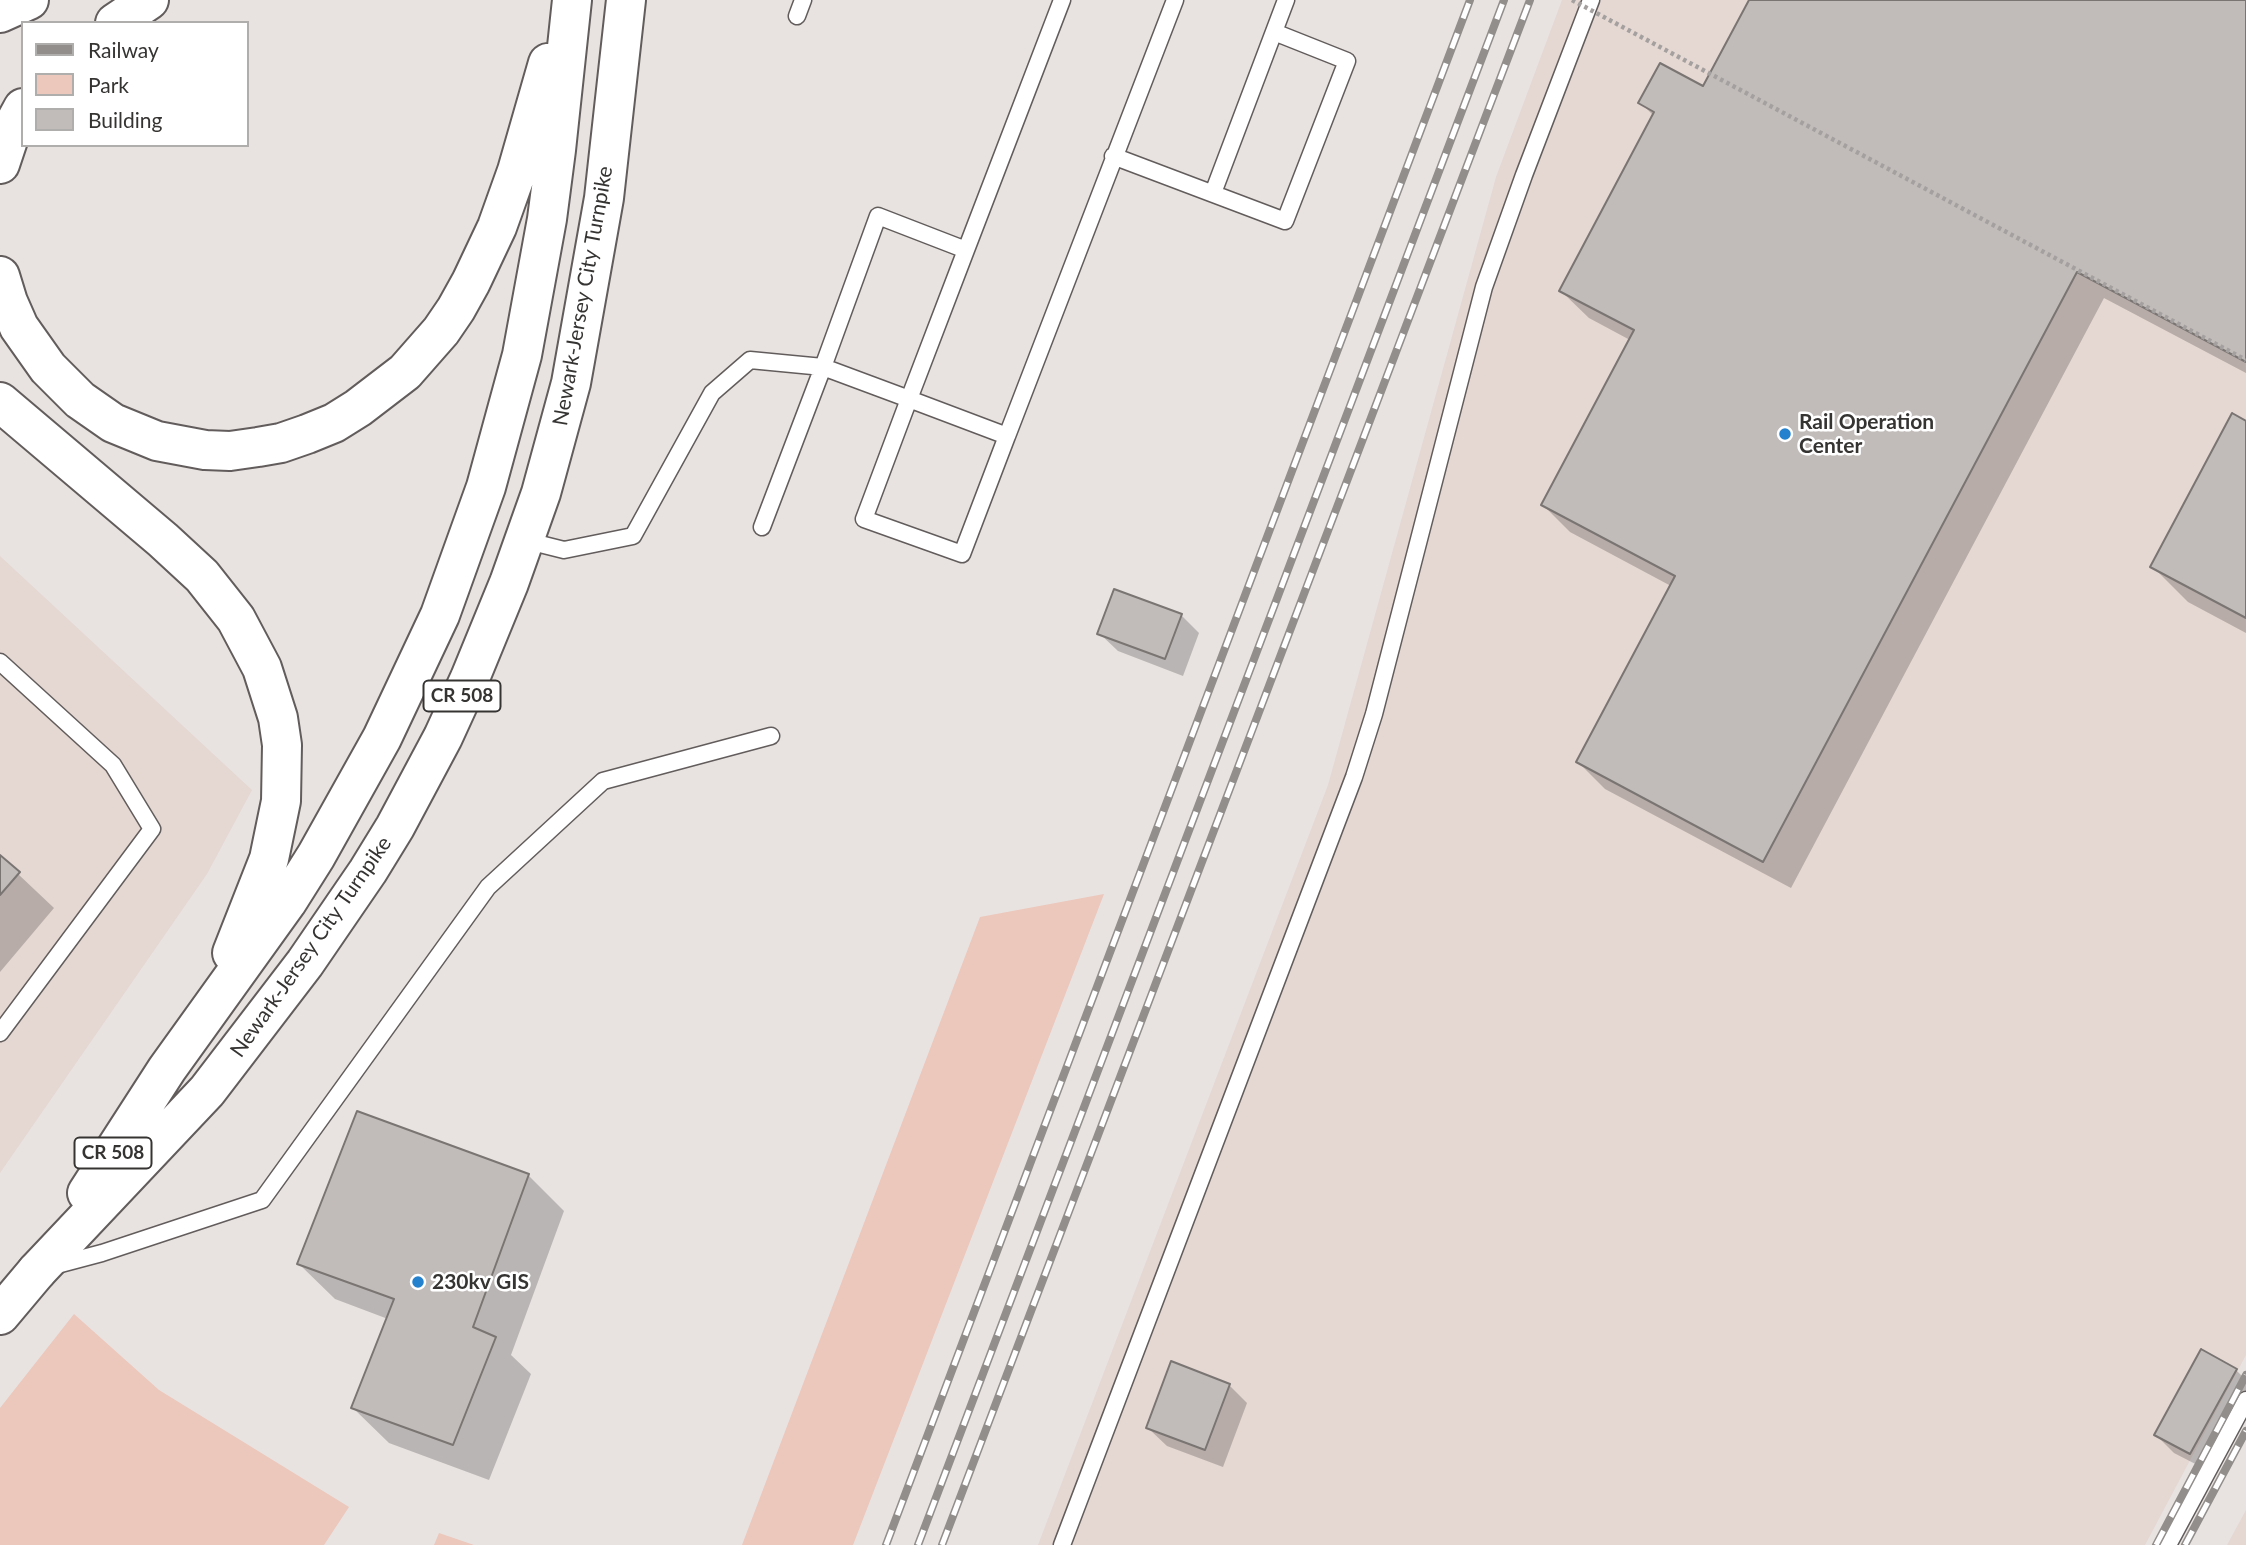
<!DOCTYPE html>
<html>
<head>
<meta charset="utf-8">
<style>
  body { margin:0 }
  #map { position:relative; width:2246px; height:1545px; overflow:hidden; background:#e8e3e1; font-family:Lato,sans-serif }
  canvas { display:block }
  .legend { position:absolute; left:21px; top:21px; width:228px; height:126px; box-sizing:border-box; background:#fff; border:2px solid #afaead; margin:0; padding:9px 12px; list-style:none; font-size:21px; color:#363433 }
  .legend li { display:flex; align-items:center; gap:14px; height:35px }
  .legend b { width:35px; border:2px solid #afaead }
</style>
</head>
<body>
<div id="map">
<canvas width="2246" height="1545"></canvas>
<ul class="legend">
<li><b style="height:9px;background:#918e8c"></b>Railway</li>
<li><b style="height:19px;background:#ecc7bb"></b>Park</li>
<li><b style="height:19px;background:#c1bcba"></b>Building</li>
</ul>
</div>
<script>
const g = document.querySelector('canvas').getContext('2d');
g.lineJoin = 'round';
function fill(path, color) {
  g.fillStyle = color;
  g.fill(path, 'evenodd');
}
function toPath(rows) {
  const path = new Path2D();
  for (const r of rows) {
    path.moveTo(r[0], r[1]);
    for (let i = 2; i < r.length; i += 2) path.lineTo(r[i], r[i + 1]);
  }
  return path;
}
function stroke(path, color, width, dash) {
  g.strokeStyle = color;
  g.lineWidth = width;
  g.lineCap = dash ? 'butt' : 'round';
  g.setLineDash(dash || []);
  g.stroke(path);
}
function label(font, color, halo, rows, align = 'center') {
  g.font = font + ' Lato,sans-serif';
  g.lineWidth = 5;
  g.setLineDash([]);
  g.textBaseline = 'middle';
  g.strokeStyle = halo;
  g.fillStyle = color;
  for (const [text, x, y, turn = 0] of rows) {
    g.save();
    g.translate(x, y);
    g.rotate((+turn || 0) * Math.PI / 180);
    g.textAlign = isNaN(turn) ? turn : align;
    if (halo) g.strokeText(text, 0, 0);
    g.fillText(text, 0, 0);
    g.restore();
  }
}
fill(toPath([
  [1562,0,2246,0,2246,1355,2145,1545,1038,1545,1328,785,1496,177],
  [0,556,252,790,207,874,0,1173],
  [2246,1510,2246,1545,2227,1545]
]), '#e5d7d2');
fill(toPath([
  [1104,894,853,1545,742,1545,980,917],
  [74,1314,159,1390,349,1507,324,1545,0,1545,0,1408],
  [439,1533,474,1545,434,1545]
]), '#ecc7bb');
fill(toPath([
  [1750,0,2246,0,2246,373,2104,298,1791,888,1605,789,1578,762,1671,586,1570,532,1543,505,1630,340,1589,318,1561,291,1654,116,1641,103,1703,88],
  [2246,423,2246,633,2188,602,2152,566],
  [1181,615,1199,633,1183,676,1118,651,1099,633],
  [0,857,54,908,0,972],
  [528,1175,564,1211,511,1355,531,1374,489,1480,389,1443,353,1408,388,1319,335,1299,299,1264],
  [2236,1370,2246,1380,2246,1404,2209,1471,2174,1453,2156,1435],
  [1229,1385,1247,1403,1223,1467,1167,1446,1148,1428]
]), '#0003');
const building = toPath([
  [1749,0,2246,0,2246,362,2077,272,1763,862,1576,762,1675,576,1541,505,1634,330,1559,291,1654,112,1638,103,1660,63,1703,86,1749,0],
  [2232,413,2246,421,2246,618,2150,567,2232,413],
  [1114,589,1182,614,1165,659,1097,634,1114,589],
  [0,855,20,872,0,895,0,855],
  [357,1111,529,1174,473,1327,496,1337,453,1445,351,1408,394,1299,297,1264,357,1111],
  [2201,1349,2237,1369,2190,1454,2154,1435,2201,1349],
  [1171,1361,1230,1384,1205,1450,1146,1428,1171,1361]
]);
fill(building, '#c1bcba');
stroke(building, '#7a7573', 2);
const service = toPath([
  [797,16,803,0],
  [1113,156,1285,221,1347,61,1274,32],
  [1213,193,1286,0],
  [1007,436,1175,0],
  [762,527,823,367,909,399,1007,436,962,554,864,519,909,399,966,250],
  [524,540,564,550,633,536,712,393,750,360,823,367,878,216,966,250,1062,0],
  [0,662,113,765,152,829,0,1033],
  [53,1266,102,1253,262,1200,488,887,603,781,771,736],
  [1062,1545,1354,777,1374,714,1484,287,1524,175,1591,0],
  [2168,1545,2246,1400]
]);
const trunk = toPath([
  [0,1315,37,1271]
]);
const motorway = toPath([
  [0,13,29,0],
  [115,23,149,0],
  [0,164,12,128,23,108],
  [0,276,8,302,19,327,48,368,80,400,113,423,157,441,205,450,230,451,258,447,281,443,307,434,334,423,358,408,405,372,441,331,456,309,471,282,497,227,517,171,548,63],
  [0,402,163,540,202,576,236,619,262,668,278,718,282,745,281,801,269,859,232,953],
  [87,1193,167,1069,287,902,316,856,382,738,440,615,486,487,522,355,547,219,556,150,572,0],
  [37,1271,207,1091,305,963,368,871,395,827,443,737,470,678,509,583,541,493,571,383,604,198,626,0]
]);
stroke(service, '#625d5c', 19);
stroke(trunk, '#625d5c', 42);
stroke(motorway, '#625d5c', 42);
stroke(service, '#fff', 16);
stroke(trunk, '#fff', 38);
stroke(motorway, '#fff', 38);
const rail = toPath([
  [886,1545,1470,0],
  [918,1545,1504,0],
  [942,1545,1530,0],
  [2156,1545,2246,1375],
  [2185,1545,2246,1431]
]);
stroke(rail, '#918e8c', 8);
stroke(rail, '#fff', 5, [16]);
stroke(toPath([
  [1572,0,2246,360]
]), '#a4a09f', 4.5, [3.5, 3.5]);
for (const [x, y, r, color] of [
  [1785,434,7,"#2481ce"],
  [418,1282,7,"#2481ce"]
]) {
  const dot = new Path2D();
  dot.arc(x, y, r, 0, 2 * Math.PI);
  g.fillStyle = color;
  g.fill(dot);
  stroke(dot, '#fff', 2.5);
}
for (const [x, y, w] of [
  [462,696,77],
  [113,1153,77]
]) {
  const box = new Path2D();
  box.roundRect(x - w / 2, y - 15.5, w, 31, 5);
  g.fillStyle = '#fff';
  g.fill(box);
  stroke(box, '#363433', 2);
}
label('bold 19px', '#363433', null, [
  ["CR 508",462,696],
  ["CR 508",113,1153]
]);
label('21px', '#363433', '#fff', [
  ["Newark-Jersey City Turnpike",583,296,-80],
  ["Newark-Jersey City Turnpike",311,947,-55]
]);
label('bold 21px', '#363433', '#fff', [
  ["Rail Operation",1799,422],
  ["Center",1799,446],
  ["230kv GIS",432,1282]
], 'left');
</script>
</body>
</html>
